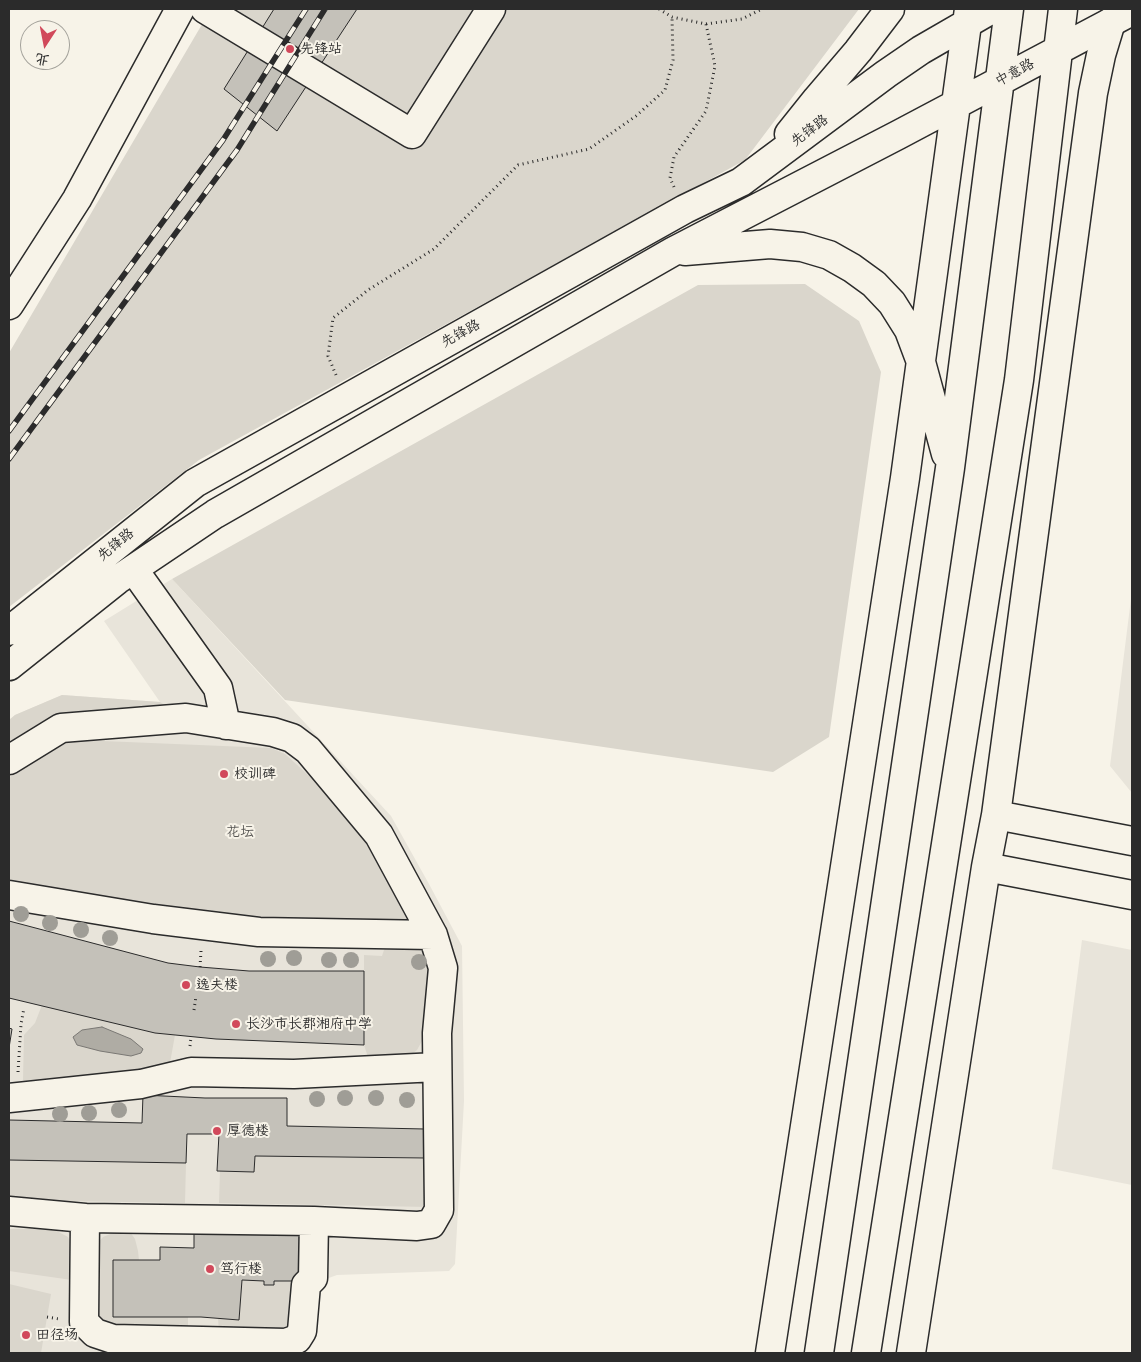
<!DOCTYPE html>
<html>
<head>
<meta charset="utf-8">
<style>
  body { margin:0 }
  #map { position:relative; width:1141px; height:1362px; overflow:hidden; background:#f7f3e8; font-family:Pangolin,"LXGW WenKai TC",sans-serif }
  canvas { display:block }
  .frame { position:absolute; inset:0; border:10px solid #2b2b2b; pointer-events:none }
  .north { position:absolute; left:20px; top:20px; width:50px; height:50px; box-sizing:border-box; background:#f7f3e8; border:1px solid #a5a39c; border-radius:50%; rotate:191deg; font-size:14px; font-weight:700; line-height:20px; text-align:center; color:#2b2b2b }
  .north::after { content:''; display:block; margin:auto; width:18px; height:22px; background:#d1495b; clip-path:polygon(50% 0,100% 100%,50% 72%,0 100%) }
</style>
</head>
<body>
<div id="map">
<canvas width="1141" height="1362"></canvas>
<div class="frame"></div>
<div class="north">北</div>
</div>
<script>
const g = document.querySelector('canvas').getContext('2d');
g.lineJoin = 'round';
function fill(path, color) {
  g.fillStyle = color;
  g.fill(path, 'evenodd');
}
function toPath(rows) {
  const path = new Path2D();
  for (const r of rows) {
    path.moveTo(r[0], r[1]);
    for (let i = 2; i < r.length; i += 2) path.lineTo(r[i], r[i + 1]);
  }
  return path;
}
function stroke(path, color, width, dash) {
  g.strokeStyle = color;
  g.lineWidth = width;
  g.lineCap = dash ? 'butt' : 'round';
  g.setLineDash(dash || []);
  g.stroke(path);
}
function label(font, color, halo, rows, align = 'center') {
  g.font = font + ' Pangolin,"LXGW WenKai TC",sans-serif';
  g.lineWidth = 4;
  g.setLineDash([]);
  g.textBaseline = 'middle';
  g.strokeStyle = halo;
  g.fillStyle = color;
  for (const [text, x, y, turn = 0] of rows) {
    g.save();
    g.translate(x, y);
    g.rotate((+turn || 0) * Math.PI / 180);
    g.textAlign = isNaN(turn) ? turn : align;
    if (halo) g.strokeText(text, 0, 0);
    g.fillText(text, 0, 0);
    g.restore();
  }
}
fill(toPath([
  [172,579,391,816,429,884,462,946,464,1101,455,1264,449,1271,337,1275,326,1279,319,1284,296,1353,9,1353,9,720,15,715,62,695,160,702,104,621],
  [1132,591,1132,793,1110,766],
  [1082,940,1132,950,1132,1185,1052,1169]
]), '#e8e4da');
fill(toPath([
  [211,9,859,9,745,160,199,460,9,607,9,353],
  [805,284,859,321,881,372,829,737,773,772,285,700,172,579,698,285],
  [62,695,160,702,179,714,132,720,9,754,9,720,15,715],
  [55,739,271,748,285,754,327,792,378,853,409,918,398,922,260,921,154,908,9,882,9,778],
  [409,942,428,949,435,970,428,1030,417,1050,407,1058,370,1063,364,1045,364,955,382,956,384,950,388,945],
  [42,1005,155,1033,175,1035,170,1063,143,1078,29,1088,23,1080,24,1035,35,1023],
  [255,1156,430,1159,429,1207,219,1203,220,1171,254,1172],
  [9,1160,186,1163,185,1203,9,1200],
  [9,1229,53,1229,68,1237,74,1250,72,1280,9,1271],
  [120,1230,130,1232,135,1239,138,1251,139,1260,113,1260,113,1317,188,1317,188,1332,108,1330,95,1323,98,1243,103,1237],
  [242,1280,264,1281,264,1285,274,1285,274,1281,292,1281,290,1332,219,1332,218,1318,239,1319],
  [9,1284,51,1294,41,1353,9,1353]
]), '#dad6cc');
const water = toPath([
  [102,1027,131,1039,143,1049,141,1053,131,1056,100,1051,77,1045,73,1037,82,1030,102,1027]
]);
fill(water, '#afaca4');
stroke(water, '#7a7874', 1);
const building = toPath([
  [274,9,357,9,277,131,224,89,274,9],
  [9,921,168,963,200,967,249,971,364,971,364,1045,216,1039,155,1033,9,998,9,921],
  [9,1028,12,1029,9,1048,9,1028],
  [143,1095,205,1098,287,1098,287,1126,425,1129,424,1158,255,1156,254,1172,217,1171,219,1134,187,1134,186,1163,9,1160,9,1120,142,1123,143,1095],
  [308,1232,308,1278,293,1285,292,1281,274,1281,274,1285,264,1285,264,1281,242,1280,239,1320,201,1317,113,1317,113,1260,160,1260,160,1247,194,1248,194,1233,308,1232]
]);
fill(building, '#c4c1b9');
stroke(building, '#2b2b2b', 1);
const minor = toPath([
  [205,9,412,134,491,9],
  [9,305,77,199,180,9],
  [134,570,218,688,226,725],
  [9,760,61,728,186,718,273,732,292,738,308,750,379,835,433,935,443,968,437,1033,439,1210,431,1224,417,1226,314,1221,313,1278,306,1285,302,1331,297,1339,286,1343,202,1341,113,1339,95,1333,84,1322,85,1218,9,1211],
  [996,815,1132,841],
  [986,867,1132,895],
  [9,895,153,919,259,932,433,935],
  [9,1098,141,1084,191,1072,294,1074,437,1067],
  [85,1218,314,1221],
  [911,1353,986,867,996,815,1093,93,1101,55,1111,22]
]);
const major = toPath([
  [789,134,817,99,858,51,890,9],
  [685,251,770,244,802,247,829,255,852,268,874,284,892,303,909,330,921,362,946,454],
  [9,631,195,483,685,209,741,182,886,74,921,50,992,9],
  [9,666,117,580,215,514,674,251,898,135,1132,11],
  [770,1353,905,478,969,9],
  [819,1353,950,468,1009,9],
  [866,1353,1019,380,1063,9]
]);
stroke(minor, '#2b2b2b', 31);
stroke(major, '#2b2b2b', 31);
stroke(toPath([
  [659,9,672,17,706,24,742,19,762,9],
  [674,187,670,178,674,157,706,111,715,66,706,24],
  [336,375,328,356,333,318,368,290,434,249,518,165,589,149,636,116,665,90,673,60,672,17],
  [200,967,201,951],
  [194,1010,196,996],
  [190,1046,191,1037],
  [18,1072,21,1024,24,1008],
  [47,1317,59,1319]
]), '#2b2b2b', 3, [1, 4]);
stroke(minor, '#f7f3e8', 28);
stroke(major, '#f7f3e8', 28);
const rail = toPath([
  [9,431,223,140,306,9],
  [9,459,237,150,325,9]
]);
stroke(rail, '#2b2b2b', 5.5);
stroke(rail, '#f7f3e8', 4, [11]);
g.fillStyle = '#9f9d96';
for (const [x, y] of [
  [21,914],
  [50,923],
  [81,930],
  [110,938],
  [294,958],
  [268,959],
  [329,960],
  [351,960],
  [419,962],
  [345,1098],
  [376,1098],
  [317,1099],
  [407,1100],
  [119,1110],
  [89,1113],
  [60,1114]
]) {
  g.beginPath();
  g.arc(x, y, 8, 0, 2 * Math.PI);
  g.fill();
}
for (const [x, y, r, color] of [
  [290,49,5,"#d1495b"],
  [224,774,5,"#d1495b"],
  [186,985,5,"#d1495b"],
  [236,1024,5,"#d1495b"],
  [217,1131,5,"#d1495b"],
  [210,1269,5,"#d1495b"],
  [26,1335,5,"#d1495b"]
]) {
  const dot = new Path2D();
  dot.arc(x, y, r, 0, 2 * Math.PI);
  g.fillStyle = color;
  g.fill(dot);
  stroke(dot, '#f7f3e8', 2);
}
label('14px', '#2b2b2b', '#f7f3e8', [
  ["先锋站",300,49],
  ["校训碑",234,774],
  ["逸夫楼",196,985],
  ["长沙市长郡湘府中学",246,1024],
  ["厚德楼",227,1131],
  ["笃行楼",220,1269],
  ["田径场",36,1335]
], 'left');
label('14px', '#2b2b2b', '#f7f3e8', [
  ["中意路",1015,73,-28],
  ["先锋路",810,131,-37],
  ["先锋路",461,334,-29],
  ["先锋路",116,545,-39]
]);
label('14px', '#575653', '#f7f3e8', [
  ["花坛",240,832]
]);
</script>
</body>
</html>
